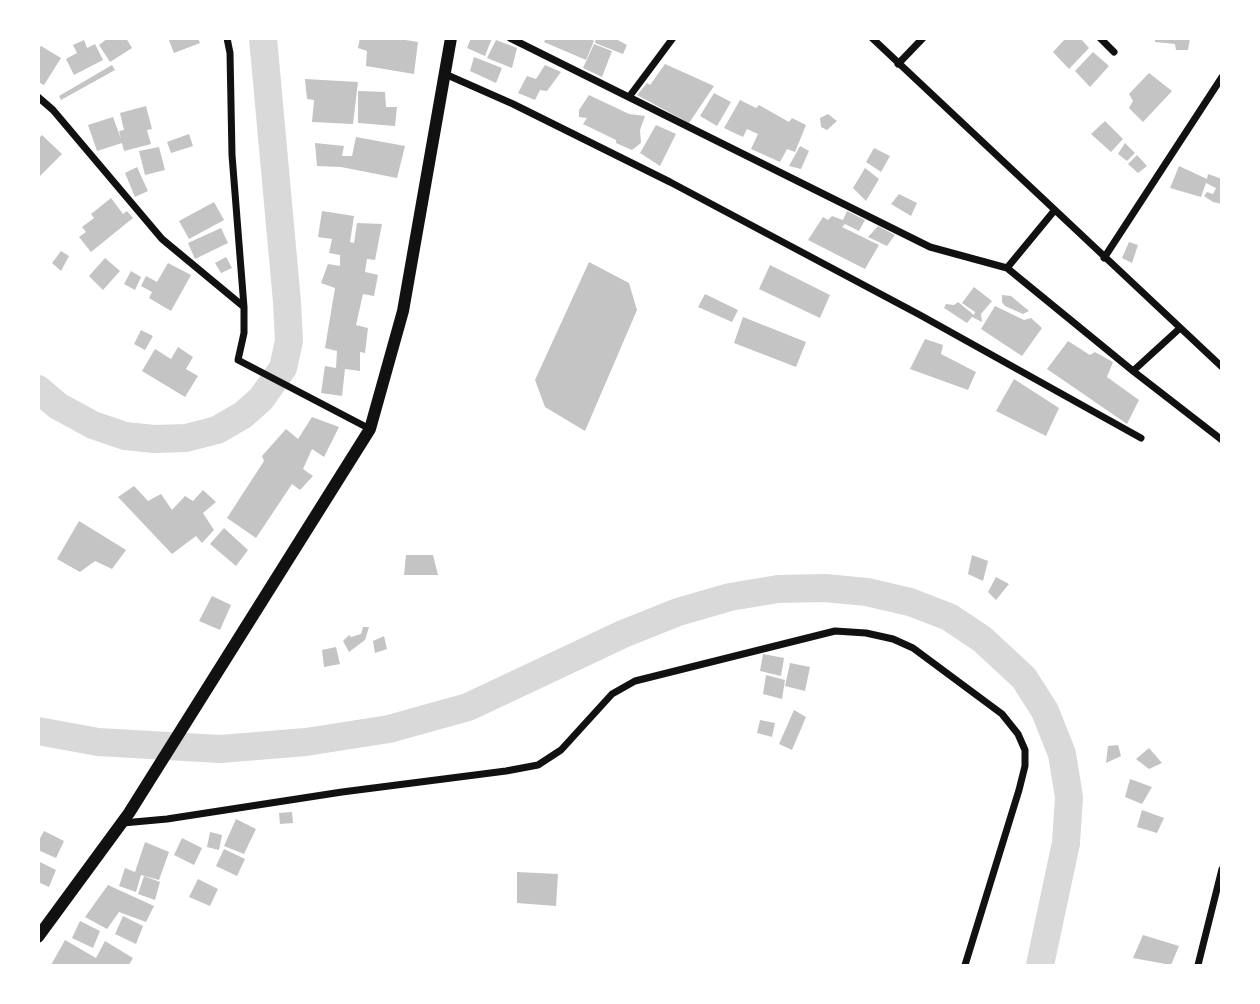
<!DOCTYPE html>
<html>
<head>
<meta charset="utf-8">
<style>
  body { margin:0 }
  #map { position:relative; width:1260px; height:1004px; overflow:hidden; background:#fff; font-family:Raleway,sans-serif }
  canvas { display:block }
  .frame { position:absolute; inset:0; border:40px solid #fff; pointer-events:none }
</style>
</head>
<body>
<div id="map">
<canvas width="1260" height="1004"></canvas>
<div class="frame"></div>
</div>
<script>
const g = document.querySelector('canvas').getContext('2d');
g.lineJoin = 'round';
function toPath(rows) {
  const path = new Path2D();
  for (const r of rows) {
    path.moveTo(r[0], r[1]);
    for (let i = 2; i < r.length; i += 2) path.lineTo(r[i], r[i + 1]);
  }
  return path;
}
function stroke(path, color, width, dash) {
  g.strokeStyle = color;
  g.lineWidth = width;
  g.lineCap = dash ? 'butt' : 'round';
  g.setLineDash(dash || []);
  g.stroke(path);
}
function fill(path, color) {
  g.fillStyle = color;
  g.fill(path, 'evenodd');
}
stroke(toPath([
  [38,389,58,406,93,425,125,436,154,439,186,438,217,430,243,415,261,399,283,368,289,341,287,302,263,38],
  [38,731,98,742,220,749,306,742,389,729,468,707,623,634,678,612,730,597,778,589,825,588,867,592,910,602,949,617,982,639,1024,678,1045,711,1062,754,1069,797,1066,843,1040,965]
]), '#d9d9d9', 28);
fill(toPath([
  [108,38,126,38,132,48,110,62,99,45],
  [168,38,198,38,200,43,174,53],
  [360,38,393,38,418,42,414,74,366,66,367,51,358,48],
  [471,38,492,38,485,56,467,48],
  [546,38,589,38,594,41,586,60,544,42],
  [596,38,614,38,627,45,623,54,595,43],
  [1066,38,1080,38,1089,48,1069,69,1053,52],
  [1155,38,1190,38,1188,50,1176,50,1175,44,1155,42],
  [84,40,87,48,95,44,103,60,74,75,66,59,77,53,73,45],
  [496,40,517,48,512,68,487,58],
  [594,44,612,51,602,77,583,68],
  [41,46,61,58,44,85,38,82,38,50],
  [1093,52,1109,66,1090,87,1075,71],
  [474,57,502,68,496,83,470,71],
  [665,64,714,86,689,123,637,95,647,83,650,85],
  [112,65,115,70,61,100,59,96],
  [545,65,561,72,547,91,540,90,535,100,518,93,527,76,536,79],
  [1149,73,1172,91,1143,122,1129,108,1133,101,1129,94],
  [305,79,358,82,353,124,312,122,314,100,307,99],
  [358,91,385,92,386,107,397,107,395,126,358,123],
  [714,93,731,102,717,126,700,116],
  [589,95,629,114,645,116,640,130,641,143,632,150,616,143,616,140,583,124,587,118,579,117,579,110],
  [740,100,756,108,759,105,789,122,792,118,806,125,795,152,787,149,780,162,751,149,758,134,747,129,743,137,724,128],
  [146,106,152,129,147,130,151,144,124,151,122,143,97,151,88,125,113,117,121,139,119,131,124,130,120,113],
  [828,114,837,121,827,130,821,127,820,118],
  [1105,121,1123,139,1111,152,1091,134],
  [656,125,676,134,660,166,640,153],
  [189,134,193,146,171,153,167,142],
  [42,135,62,154,38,178,38,139],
  [356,137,405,146,397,178,341,167,317,166,315,143,344,146,342,156,352,156],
  [1125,143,1135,153,1127,161,1118,154],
  [800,146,809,151,801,169,789,166],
  [159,147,165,170,145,175,139,151],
  [874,148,890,156,881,172,866,162],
  [1137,155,1147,166,1138,173,1128,164],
  [1179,166,1207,179,1208,174,1222,179,1222,204,1213,202,1204,196,1207,192,1213,194,1216,188,1206,183,1201,197,1170,188],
  [137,167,148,191,135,197,125,173],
  [865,168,879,179,866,201,853,188],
  [899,194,917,203,911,216,891,204],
  [111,198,123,214,127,211,133,218,91,252,79,237,86,232,82,227,94,218,91,214],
  [214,202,224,220,189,239,179,221],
  [322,211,354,216,350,242,354,243,357,223,382,224,375,260,367,259,365,272,378,275,374,296,363,294,356,325,368,328,365,353,360,352,360,371,345,369,342,396,321,393,325,366,336,368,337,351,325,348,335,288,321,283,328,264,340,266,340,255,329,253,332,239,318,237],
  [847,211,865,220,859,231,845,224,842,227,879,245,865,269,808,240,823,217,828,220,832,216,843,220],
  [878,226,895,235,887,246,868,237],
  [221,228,228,243,195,259,188,243],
  [1129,242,1138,245,1132,263,1122,258],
  [61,251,69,256,61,271,52,263],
  [226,257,232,268,221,273,215,263],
  [105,258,120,271,103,290,89,276],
  [589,262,629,283,637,310,585,431,545,407,535,380],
  [168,263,191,275,171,311,149,298,152,292,141,286,146,276,157,282],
  [770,265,830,295,820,318,759,289],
  [131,271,141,277,135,290,124,284],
  [974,287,992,301,981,314,982,322,972,317,967,323,944,308,946,304,954,305,958,302,974,315,975,312,962,303],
  [705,294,738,310,732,322,698,307],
  [1002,295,1011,296,1029,311,1023,314,1005,306,1002,302],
  [995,306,1024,320,1031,318,1042,328,1022,356,981,329],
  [743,317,806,342,796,367,734,343],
  [141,330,153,336,145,350,134,344],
  [925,339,943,345,941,354,976,372,968,390,910,369],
  [1068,341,1090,355,1095,352,1113,362,1107,377,1139,400,1127,424,1047,369],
  [178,347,193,357,186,369,198,376,185,397,142,371,155,349,171,359],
  [1014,379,1059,408,1046,436,996,411],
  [312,417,339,427,324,457,312,449,303,469,313,476,300,490,292,484,256,538,227,518,264,461,262,456,286,429,298,439],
  [134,486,148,501,161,494,172,510,185,496,193,501,203,490,216,502,203,513,214,530,202,543,196,536,172,554,118,497],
  [79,521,126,550,112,569,95,561,80,572,57,559],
  [224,528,248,550,236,566,210,544],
  [406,555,433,555,438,575,404,575],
  [972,555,988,561,983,581,968,574],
  [996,577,1009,584,996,600,988,592],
  [212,596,231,605,220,630,199,621],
  [363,627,369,627,365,640,349,652,343,641,349,635,351,637,361,634],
  [384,636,387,649,375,653,373,641],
  [336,647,340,664,324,667,322,650],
  [763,654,784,658,781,676,760,671],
  [790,663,810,667,805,691,785,686],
  [766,675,785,680,782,699,763,694],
  [794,710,806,717,792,750,779,744],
  [760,720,775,723,772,737,757,733],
  [1118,745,1121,756,1106,763,1108,746],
  [1149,748,1162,763,1149,769,1136,759],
  [1130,779,1152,787,1142,804,1125,797],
  [1142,810,1164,818,1157,833,1137,827],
  [292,812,293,823,280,824,279,813],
  [236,819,256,829,244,854,224,846],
  [44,831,64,841,56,858,38,850,38,842],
  [210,832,222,835,219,850,207,847],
  [182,838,202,848,194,865,174,855],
  [145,842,169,852,159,880,141,875,136,892,119,886,125,868,135,872],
  [224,849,245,859,237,876,216,866],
  [38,861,56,870,49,887,38,882],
  [517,872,558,874,556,906,517,903],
  [144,876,160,882,155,900,138,894],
  [198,879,218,889,210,906,189,897],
  [108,885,154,906,146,922,119,912,107,929,85,917],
  [123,916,143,926,136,944,115,934],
  [80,921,100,931,93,948,72,938],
  [1143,935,1179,946,1171,965,1133,958],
  [65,940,96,958,105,941,133,958,129,965,51,965]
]), '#c4c4c4');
stroke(toPath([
  [227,38,230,53,232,155,244,307],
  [510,38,930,247,1007,268,1133,371],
  [872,38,1222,367],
  [1100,38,1114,52],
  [898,64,923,38],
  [445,74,513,104,670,182,920,315,1141,438],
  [38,97,53,110,162,239,244,307,244,333,238,360,370,429],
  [629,97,673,38],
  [1104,258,1222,77],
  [1007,268,1054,211],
  [1179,329,1133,371,1222,440],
  [123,823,167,819,342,792,506,771,538,765,561,750,612,694,635,681,835,631,866,633,893,639,913,648,1002,714,1018,734,1025,750,1025,766,1019,790,965,965],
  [1198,965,1222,869]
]), '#111', 7);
stroke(toPath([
  [38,937,129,813,370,429,403,311,451,38]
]), '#111', 12);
</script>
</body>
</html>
